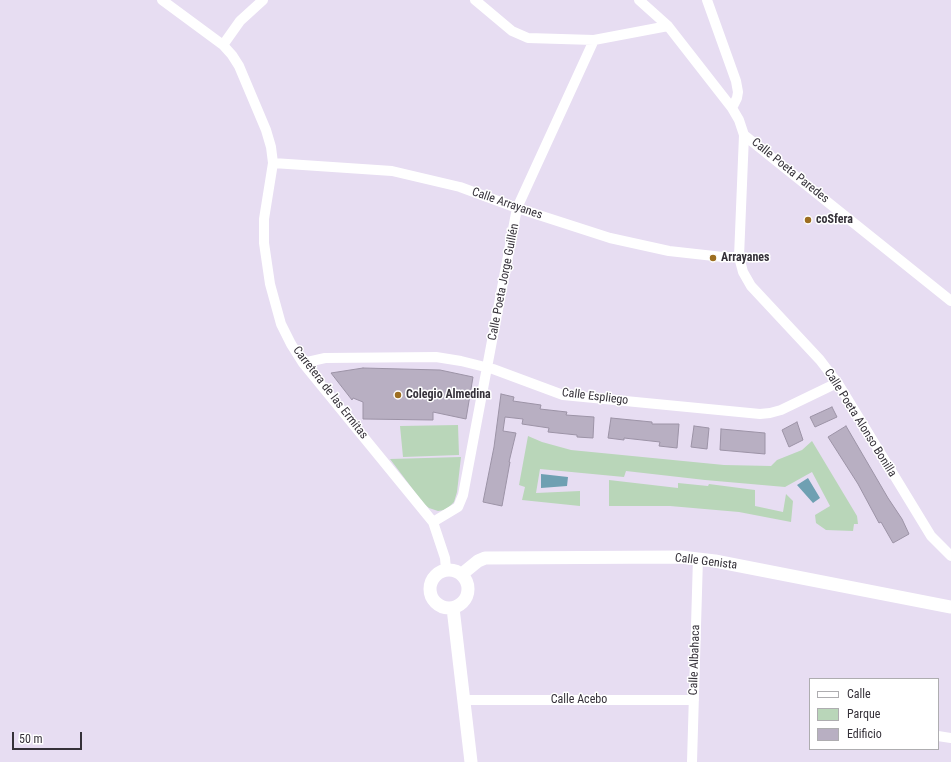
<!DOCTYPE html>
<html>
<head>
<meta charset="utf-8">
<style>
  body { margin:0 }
  #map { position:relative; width:951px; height:762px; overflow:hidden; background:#e7ddf2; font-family:"Roboto Condensed",sans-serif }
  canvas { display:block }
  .legend { position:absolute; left:809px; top:678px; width:130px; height:72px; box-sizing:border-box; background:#fff; border:1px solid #aeadb0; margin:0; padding:5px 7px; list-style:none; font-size:12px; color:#353139 }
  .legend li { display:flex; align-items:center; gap:8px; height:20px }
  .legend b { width:20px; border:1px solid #aeadb0 }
  .scale { position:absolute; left:12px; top:732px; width:70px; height:18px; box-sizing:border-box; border:2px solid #353139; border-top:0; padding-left:5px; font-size:12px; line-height:14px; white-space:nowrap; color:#353139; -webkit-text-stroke:3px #fff; paint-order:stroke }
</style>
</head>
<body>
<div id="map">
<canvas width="951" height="762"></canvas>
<ul class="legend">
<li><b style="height:5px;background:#fff"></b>Calle</li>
<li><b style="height:11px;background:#b9d6b9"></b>Parque</li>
<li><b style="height:11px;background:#b8afc2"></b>Edificio</li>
</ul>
<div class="scale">50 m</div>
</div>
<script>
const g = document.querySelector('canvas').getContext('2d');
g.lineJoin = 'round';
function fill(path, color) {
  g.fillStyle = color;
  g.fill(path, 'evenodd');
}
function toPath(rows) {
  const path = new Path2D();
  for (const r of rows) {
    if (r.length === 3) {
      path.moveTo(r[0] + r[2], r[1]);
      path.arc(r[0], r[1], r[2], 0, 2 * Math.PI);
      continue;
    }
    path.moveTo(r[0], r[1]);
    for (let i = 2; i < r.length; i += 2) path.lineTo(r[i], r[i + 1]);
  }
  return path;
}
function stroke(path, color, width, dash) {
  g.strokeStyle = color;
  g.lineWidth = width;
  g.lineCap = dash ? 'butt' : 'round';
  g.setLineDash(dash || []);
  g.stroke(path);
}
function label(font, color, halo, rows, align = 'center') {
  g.font = font + ' "Roboto Condensed",sans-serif';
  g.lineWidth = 3;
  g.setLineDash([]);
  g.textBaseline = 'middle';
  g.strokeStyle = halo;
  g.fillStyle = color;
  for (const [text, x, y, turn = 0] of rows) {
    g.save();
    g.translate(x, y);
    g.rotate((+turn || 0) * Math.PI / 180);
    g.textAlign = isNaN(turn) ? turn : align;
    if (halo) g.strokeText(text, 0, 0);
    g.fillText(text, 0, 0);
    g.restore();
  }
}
fill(toPath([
  [458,425,459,455,403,457,400,426],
  [528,436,542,442,571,450,724,465,771,466,777,460,802,450,812,441,857,516,858,524,854,524,853,531,826,530,816,523,815,515,830,506,812,472,785,487,705,480,626,471,624,477,540,469,536,493,580,491,580,506,522,500,525,487,519,485],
  [461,457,457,492,454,502,449,507,444,510,438,511,429,508,424,504,390,459],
  [609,480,678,488,678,483,708,486,709,484,755,490,755,506,783,512,786,494,793,501,791,522,739,512,670,506,609,506]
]), '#b9d6b9');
fill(toPath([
  [541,474,568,477,567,486,541,488],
  [808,478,820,498,813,503,797,485]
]), '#6fa0b2');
const building = toPath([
  [363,368,440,370,473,377,466,419,433,412,433,420,363,419,363,402,353,398,352,400,331,373,363,368],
  [501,394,514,397,513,401,541,405,540,409,567,412,566,415,594,417,593,438,577,437,577,435,548,432,549,428,522,424,523,419,505,417,503,431,516,433,509,462,510,462,502,506,483,502,494,447,501,394],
  [832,407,837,417,815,427,810,417,832,407],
  [611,418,652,422,652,424,679,424,677,448,659,446,660,442,624,438,624,440,608,438,611,418],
  [797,422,803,440,789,447,782,430,797,422],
  [694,426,709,428,707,449,691,447,694,426],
  [846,426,888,498,902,519,909,534,893,543,881,522,879,523,858,484,828,437,846,426],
  [721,429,765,433,765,454,720,450,721,429]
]);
fill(building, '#b8afc2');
stroke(building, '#9c93a6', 1);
stroke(toPath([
  [162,0,223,45,232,55,239,66,266,130,271,147,273,163,264,219,264,243,270,284,281,324,291,344,303,363,433,522,445,558,446,569],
  [475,0,512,31,528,38,594,40,668,26],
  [639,0,668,26,732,108,739,120,744,135,951,301],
  [707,0,736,81,738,92,737,98,732,108],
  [223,45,240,21,263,0],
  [744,135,739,257,743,272,751,286,820,360,839,385,931,536,951,556],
  [273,163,392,171,460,187,517,208,610,238,669,251,723,257,739,257],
  [303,363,325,358,436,357,461,361,493,369,563,395,760,414,770,413,781,410,837,383],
  [433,522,458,507,463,495,517,208,594,40],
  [464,700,694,700],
  [938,736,951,738],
  [692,762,698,558]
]), '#fff', 10);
stroke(toPath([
  [449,589,19],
  [462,574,478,561,485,558,681,557,715,561,951,607],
  [453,608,471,762]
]), '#fff', 13);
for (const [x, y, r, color] of [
  [808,220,4,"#9d6e21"],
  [713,258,4,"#9d6e21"],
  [398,395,4,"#9d6e21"]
]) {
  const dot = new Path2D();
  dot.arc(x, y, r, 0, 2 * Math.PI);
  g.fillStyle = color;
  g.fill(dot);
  stroke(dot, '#fff', 1.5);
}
label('12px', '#353139', '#fff', [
  ["Calle Poeta Paredes",790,171,39],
  ["Calle Arrayanes",507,204,19],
  ["Calle Poeta Jorge Guillén",504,282,-79],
  ["Carretera de las Ermitas",330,393,52],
  ["Calle Espliego",595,397,7],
  ["Calle Poeta Alonso Bonilla",860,423,58],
  ["Calle Genista",706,562,7],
  ["Calle Albahaca",695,660,-88],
  ["Calle Acebo",579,700]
]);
label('bold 12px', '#353139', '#fff', [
  ["coSfera",816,220],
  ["Arrayanes",721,258],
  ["Colegio Almedina",406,395]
], 'left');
</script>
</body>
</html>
